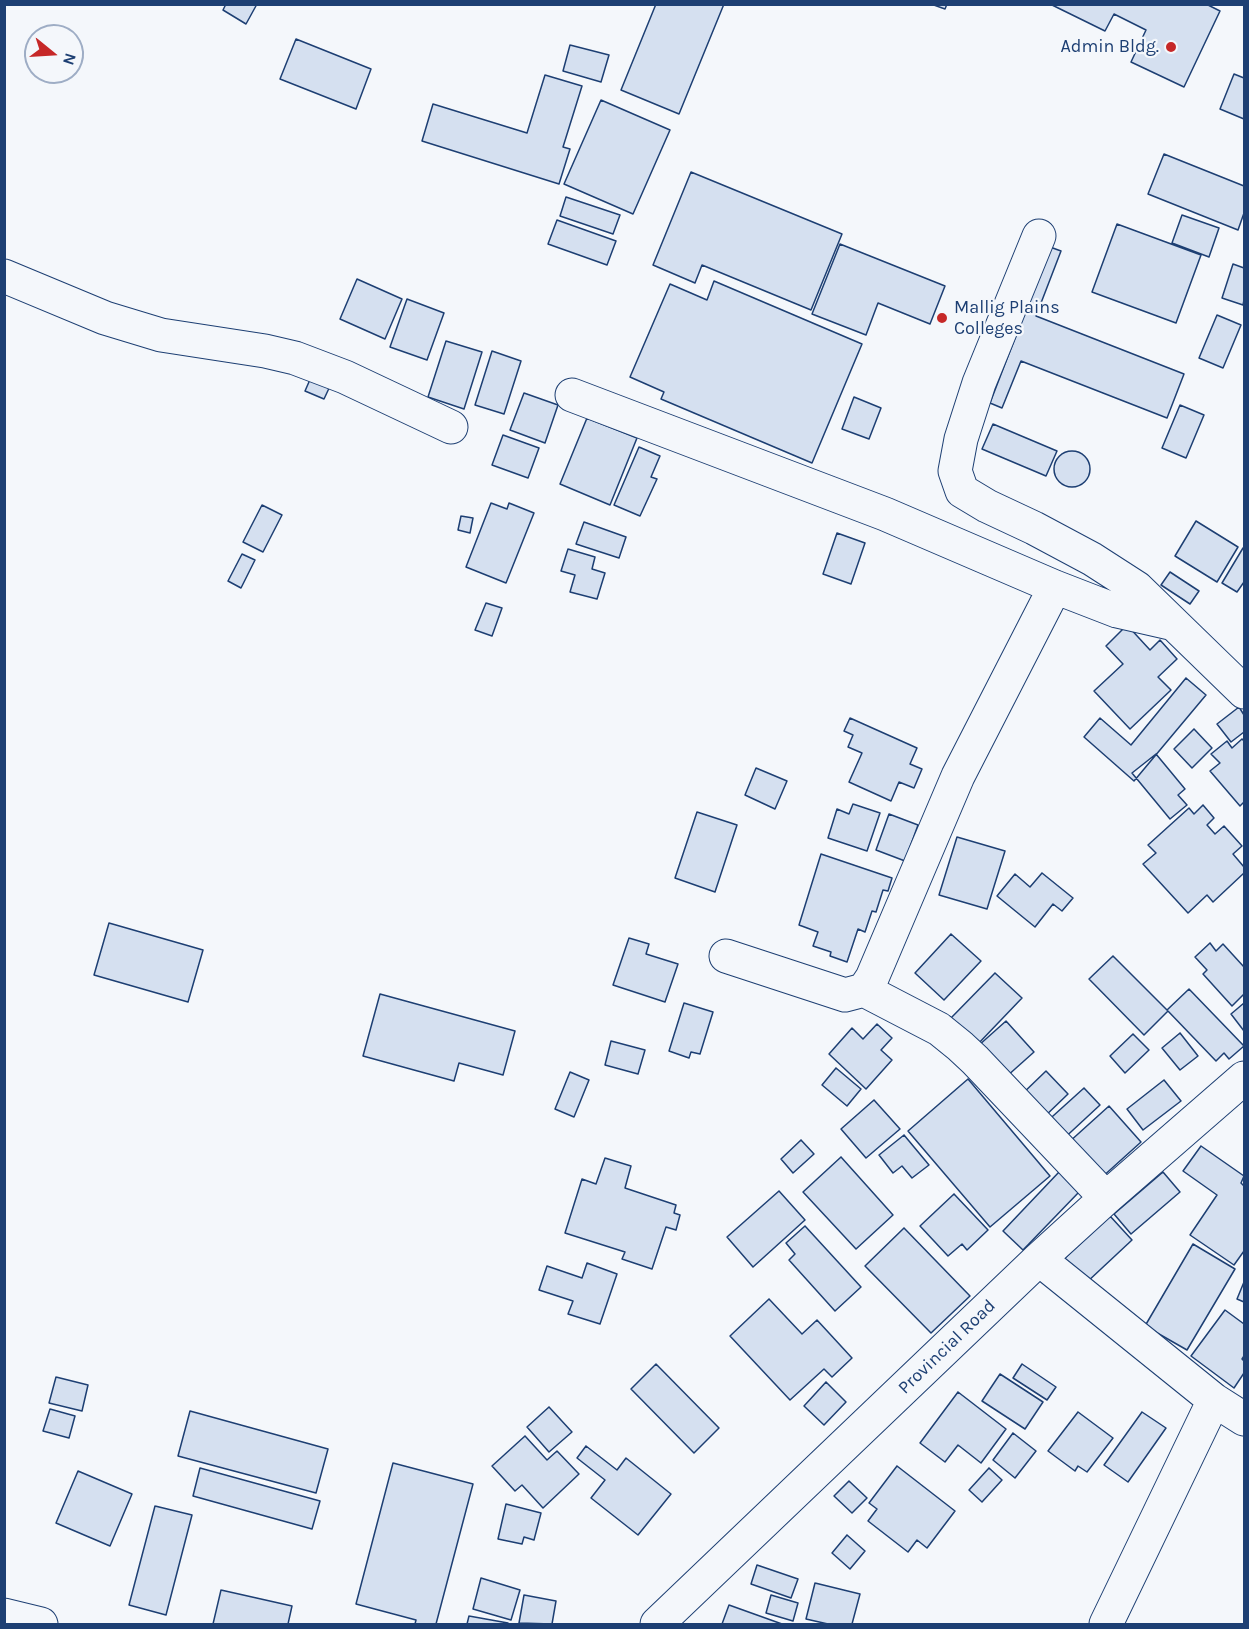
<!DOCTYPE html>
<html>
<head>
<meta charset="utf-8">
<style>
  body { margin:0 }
  #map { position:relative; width:1249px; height:1629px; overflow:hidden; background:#f4f7fb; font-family:Karla,sans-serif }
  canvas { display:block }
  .frame { position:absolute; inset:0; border:6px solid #1d3f73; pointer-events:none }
  .north { position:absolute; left:24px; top:24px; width:60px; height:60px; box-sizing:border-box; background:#f4f7fb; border:2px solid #9eadc5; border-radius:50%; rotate:108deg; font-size:16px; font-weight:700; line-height:24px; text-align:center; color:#1d3f73 }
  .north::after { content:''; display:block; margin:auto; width:21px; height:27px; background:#c62828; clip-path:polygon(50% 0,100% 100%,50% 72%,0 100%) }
</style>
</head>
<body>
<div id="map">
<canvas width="1249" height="1629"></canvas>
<div class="frame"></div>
<div class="north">N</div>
</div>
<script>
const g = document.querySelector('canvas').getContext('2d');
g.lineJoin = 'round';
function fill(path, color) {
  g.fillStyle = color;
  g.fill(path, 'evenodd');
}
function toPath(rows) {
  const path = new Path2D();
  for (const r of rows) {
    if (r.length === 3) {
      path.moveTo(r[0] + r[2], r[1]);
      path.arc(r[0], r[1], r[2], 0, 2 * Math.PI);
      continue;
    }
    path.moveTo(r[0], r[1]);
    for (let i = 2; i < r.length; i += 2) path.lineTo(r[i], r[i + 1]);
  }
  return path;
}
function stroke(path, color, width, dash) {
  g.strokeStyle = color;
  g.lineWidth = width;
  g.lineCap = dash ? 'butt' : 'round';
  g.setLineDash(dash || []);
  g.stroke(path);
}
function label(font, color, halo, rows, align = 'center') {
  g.font = font + ' Karla,sans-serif';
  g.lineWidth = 4.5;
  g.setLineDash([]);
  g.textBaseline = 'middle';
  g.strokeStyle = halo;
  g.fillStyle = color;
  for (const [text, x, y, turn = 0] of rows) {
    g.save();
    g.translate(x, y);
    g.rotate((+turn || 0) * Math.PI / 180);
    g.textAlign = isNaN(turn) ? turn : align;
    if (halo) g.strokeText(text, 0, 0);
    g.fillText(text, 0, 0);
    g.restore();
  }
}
const building = toPath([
  [226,4,257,4,246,24,223,10,226,4],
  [656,4,724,4,679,114,621,90,656,4],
  [931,4,947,4,945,9,931,4],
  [1050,4,1206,4,1220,11,1184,87,1131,62,1146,30,1114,14,1105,31,1050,4],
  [296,39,371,69,356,109,280,79,296,39],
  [570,45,609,55,601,82,563,71,570,45],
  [1234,74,1244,78,1244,119,1220,109,1234,74],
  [545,75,582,86,563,147,570,149,559,184,422,141,433,104,527,133,545,75],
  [601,100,670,130,633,214,564,184,601,100],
  [1164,154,1244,186,1244,213,1238,230,1148,194,1164,154],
  [691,172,842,234,811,310,702,265,695,283,653,265,691,172],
  [566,197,620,215,613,234,560,216,566,197],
  [1182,215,1219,228,1209,257,1172,243,1182,215],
  [557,220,616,241,607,265,548,244,557,220],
  [1117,224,1201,255,1176,323,1092,292,1117,224],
  [840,244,945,286,930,324,878,303,866,335,812,314,840,244],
  [1050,247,1061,251,1036,316,1184,374,1167,418,1021,361,1002,408,990,403,1050,247],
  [1233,264,1244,268,1244,300,1243,305,1222,298,1233,264],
  [357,279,402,299,385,339,340,319,357,279],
  [714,281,862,344,812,463,661,399,664,392,630,377,670,284,707,300,714,281],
  [407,299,444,313,427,360,390,347,407,299],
  [1217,315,1241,325,1223,368,1199,358,1217,315],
  [446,341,482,352,464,409,428,397,446,341],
  [492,351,521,361,504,414,475,405,492,351],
  [312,375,331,384,324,399,305,391,312,375],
  [524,393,558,405,545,443,510,430,524,393],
  [854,397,881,408,869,439,842,429,854,397],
  [1180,405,1204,415,1186,458,1162,448,1180,405],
  [587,418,637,438,610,505,560,484,587,418],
  [993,424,1057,451,1046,476,982,449,993,424],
  [503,435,539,448,528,478,492,465,503,435],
  [639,447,660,456,651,477,657,479,640,516,614,505,639,447],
  [1072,469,18],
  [491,503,507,509,509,503,534,513,506,583,466,567,491,503],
  [262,505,282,515,263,552,243,542,262,505],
  [461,516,473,518,470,533,458,530,461,516],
  [1196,521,1238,547,1217,582,1175,556,1196,521],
  [584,522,626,537,619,558,576,544,584,522],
  [837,533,865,543,851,584,823,574,837,533],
  [1243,548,1244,549,1244,582,1237,592,1222,583,1243,548],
  [568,549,595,557,592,569,605,573,597,599,570,592,575,575,561,571,568,549],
  [242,554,255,560,241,588,228,581,242,554],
  [1170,572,1199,591,1190,604,1161,585,1170,572],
  [486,603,502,608,492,636,475,630,486,603],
  [1127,625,1150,650,1160,640,1177,659,1158,677,1171,690,1130,729,1094,691,1123,664,1106,646,1127,625],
  [1186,678,1206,695,1134,781,1084,737,1100,718,1131,745,1186,678],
  [1239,707,1244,715,1244,732,1231,742,1217,724,1239,707],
  [850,718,917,748,910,764,922,769,914,788,899,782,891,801,849,782,862,753,848,747,853,735,844,731,850,718],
  [1194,729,1212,748,1192,768,1174,749,1194,729],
  [1242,739,1244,741,1244,802,1240,806,1210,771,1220,763,1211,754,1227,741,1232,748,1242,739],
  [1156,754,1185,789,1178,795,1187,805,1170,819,1132,773,1156,754],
  [756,768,787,781,775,809,745,795,756,768],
  [853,804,880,813,867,851,828,838,837,809,849,814,853,804],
  [1203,805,1214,818,1207,825,1215,834,1224,826,1242,846,1233,854,1244,867,1244,873,1213,902,1207,895,1188,913,1143,864,1156,853,1148,845,1189,808,1194,814,1203,805],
  [697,812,737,825,715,892,675,878,697,812],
  [889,814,918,825,905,861,876,850,889,814],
  [957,837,1005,851,987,909,939,895,957,837],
  [821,854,892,878,888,891,883,890,876,912,872,911,865,932,858,929,847,962,830,956,831,952,813,946,818,932,799,925,821,854],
  [1042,873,1073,898,1062,911,1053,904,1035,927,997,896,1015,874,1030,887,1042,873],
  [109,923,203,950,188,1002,94,975,109,923],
  [951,934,981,961,944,1000,915,973,951,934],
  [629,938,649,944,646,954,678,964,665,1002,613,985,629,938],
  [1210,943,1216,951,1223,944,1244,967,1244,994,1232,1006,1203,974,1207,970,1195,957,1210,943],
  [1113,956,1168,1011,1144,1035,1089,979,1113,956],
  [995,973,1022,998,977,1045,950,1019,995,973],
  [1189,989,1244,1046,1229,1059,1224,1053,1216,1061,1167,1010,1189,989],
  [380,994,515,1031,503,1075,459,1063,454,1081,363,1056,380,994],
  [684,1003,713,1012,700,1054,691,1052,689,1058,669,1051,684,1003],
  [1244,1003,1244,1031,1231,1014,1244,1003],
  [1006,1021,1034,1052,1006,1077,978,1046,1006,1021],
  [877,1024,892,1038,881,1050,892,1060,866,1089,829,1054,852,1028,863,1039,877,1024],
  [1180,1033,1198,1056,1180,1070,1162,1048,1180,1033],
  [1133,1034,1149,1050,1125,1073,1110,1056,1133,1034],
  [611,1041,645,1050,638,1074,605,1065,611,1041],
  [836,1068,861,1089,847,1106,822,1085,836,1068],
  [1046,1071,1068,1094,1041,1120,1018,1098,1046,1071],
  [570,1072,589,1080,574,1117,555,1109,570,1072],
  [968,1079,1050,1176,990,1227,908,1131,968,1079],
  [1164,1080,1181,1101,1143,1130,1127,1109,1164,1080],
  [1084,1088,1100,1105,1059,1143,1043,1125,1084,1088],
  [874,1100,900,1129,866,1158,841,1129,874,1100],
  [1109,1106,1141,1142,1100,1179,1068,1143,1109,1106],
  [904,1135,929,1165,912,1178,902,1166,893,1173,879,1155,904,1135],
  [801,1140,814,1154,793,1173,781,1159,801,1140],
  [1201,1146,1244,1176,1241,1183,1244,1186,1244,1251,1234,1265,1190,1235,1217,1195,1183,1171,1201,1146],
  [841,1157,893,1215,856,1249,803,1192,841,1157],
  [605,1158,631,1166,625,1188,676,1205,674,1213,680,1215,676,1230,666,1227,652,1269,622,1259,625,1252,565,1233,582,1179,596,1184,605,1158],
  [1059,1172,1079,1192,1023,1250,1003,1231,1059,1172],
  [1163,1172,1180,1192,1131,1234,1114,1214,1163,1172],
  [779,1191,805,1220,753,1267,727,1237,779,1191],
  [954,1194,988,1230,967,1250,962,1244,948,1256,920,1226,954,1194],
  [1110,1216,1132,1240,1086,1283,1064,1259,1110,1216],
  [805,1226,861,1287,835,1311,789,1260,795,1254,786,1243,805,1226],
  [904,1228,970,1296,931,1333,865,1266,904,1228],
  [1193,1244,1235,1269,1187,1350,1145,1326,1193,1244],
  [587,1263,617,1274,600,1324,568,1314,573,1301,539,1290,547,1266,582,1278,587,1263],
  [1244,1282,1244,1302,1237,1299,1244,1282],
  [769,1299,802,1334,817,1320,852,1358,832,1377,824,1369,790,1400,730,1336,769,1299],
  [1225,1310,1244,1324,1244,1356,1242,1359,1244,1361,1244,1373,1234,1388,1191,1356,1225,1310],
  [656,1364,719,1428,694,1453,631,1389,656,1364],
  [1022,1364,1056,1387,1047,1400,1013,1378,1022,1364],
  [1000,1374,1043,1402,1025,1429,982,1401,1000,1374],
  [56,1377,88,1385,82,1411,49,1403,56,1377],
  [826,1382,846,1402,824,1425,804,1406,826,1382],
  [958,1392,1006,1429,981,1463,958,1445,945,1462,920,1443,958,1392],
  [549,1407,572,1432,549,1452,527,1427,549,1407],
  [50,1409,75,1416,69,1438,43,1431,50,1409],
  [190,1411,328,1449,316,1493,178,1456,190,1411],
  [1078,1412,1113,1438,1087,1472,1078,1466,1075,1471,1048,1451,1078,1412],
  [1142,1412,1166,1428,1128,1482,1104,1465,1142,1412],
  [1013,1433,1036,1451,1015,1478,993,1460,1013,1433],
  [525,1436,547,1460,557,1451,579,1474,543,1508,522,1485,515,1491,492,1466,525,1436],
  [586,1446,617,1470,626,1458,671,1494,638,1535,591,1498,605,1480,577,1458,586,1446],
  [393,1463,473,1484,436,1624,415,1624,416,1620,356,1604,393,1463],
  [897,1466,955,1511,927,1548,917,1540,908,1552,868,1521,877,1509,869,1503,897,1466],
  [200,1468,320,1501,312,1529,193,1496,200,1468],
  [989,1468,1002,1480,982,1502,969,1490,989,1468],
  [78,1471,132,1494,110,1546,56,1523,78,1471],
  [849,1481,867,1498,852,1513,834,1496,849,1481],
  [506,1504,541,1513,534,1540,524,1537,522,1544,498,1539,506,1504],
  [155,1506,192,1515,166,1615,129,1605,155,1506],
  [847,1535,865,1551,850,1569,832,1553,847,1535],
  [757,1565,798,1579,791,1598,751,1584,757,1565],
  [481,1578,520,1590,511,1620,473,1609,481,1578],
  [815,1583,860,1594,852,1624,828,1624,806,1619,815,1583],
  [221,1590,292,1606,288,1624,213,1624,221,1590],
  [524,1595,556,1601,552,1624,519,1623,524,1595],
  [771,1595,798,1603,793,1621,766,1613,771,1595],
  [729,1605,782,1624,722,1624,729,1605],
  [469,1616,508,1623,507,1624,467,1624,469,1616]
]);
fill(building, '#d5e0f0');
stroke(building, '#1d3f73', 1.5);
const minor = toPath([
  [1039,236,979,383,961,439,955,471,962,491,987,506,1034,528,1092,559,1137,588,1244,692],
  [4,276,105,318,161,335,265,351,295,358,345,377,451,427],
  [572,395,885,514,1055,587,1117,611,1174,624],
  [726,956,845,995,864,990,872,978,958,776,1055,587],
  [864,990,939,1029,960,1046,975,1060,1106,1198],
  [1039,1259,1214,1400,1244,1419],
  [657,1624,1039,1259,1106,1198,1244,1078],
  [1106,1624,1214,1400]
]);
const highway = toPath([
  [4,1615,41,1624]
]);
stroke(minor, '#1d3f73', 35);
stroke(highway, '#1d3f73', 35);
stroke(minor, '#f4f7fb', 33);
stroke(highway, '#f4f7fb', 33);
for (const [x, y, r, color] of [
  [1171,47,6,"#c62828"],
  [942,318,6,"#c62828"]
]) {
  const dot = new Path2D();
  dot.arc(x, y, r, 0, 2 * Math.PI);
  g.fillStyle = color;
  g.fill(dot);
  stroke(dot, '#f4f7fb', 2);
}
label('18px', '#1d3f73', '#f4f7fb', [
  ["Admin Bldg.",1159,47],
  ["Mallig Plains",954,308,"left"],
  ["Colleges",954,329,"left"]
], 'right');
label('18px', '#1d3f73', '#f4f7fb', [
  ["Provincial Road",947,1347,-44]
]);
</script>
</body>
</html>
